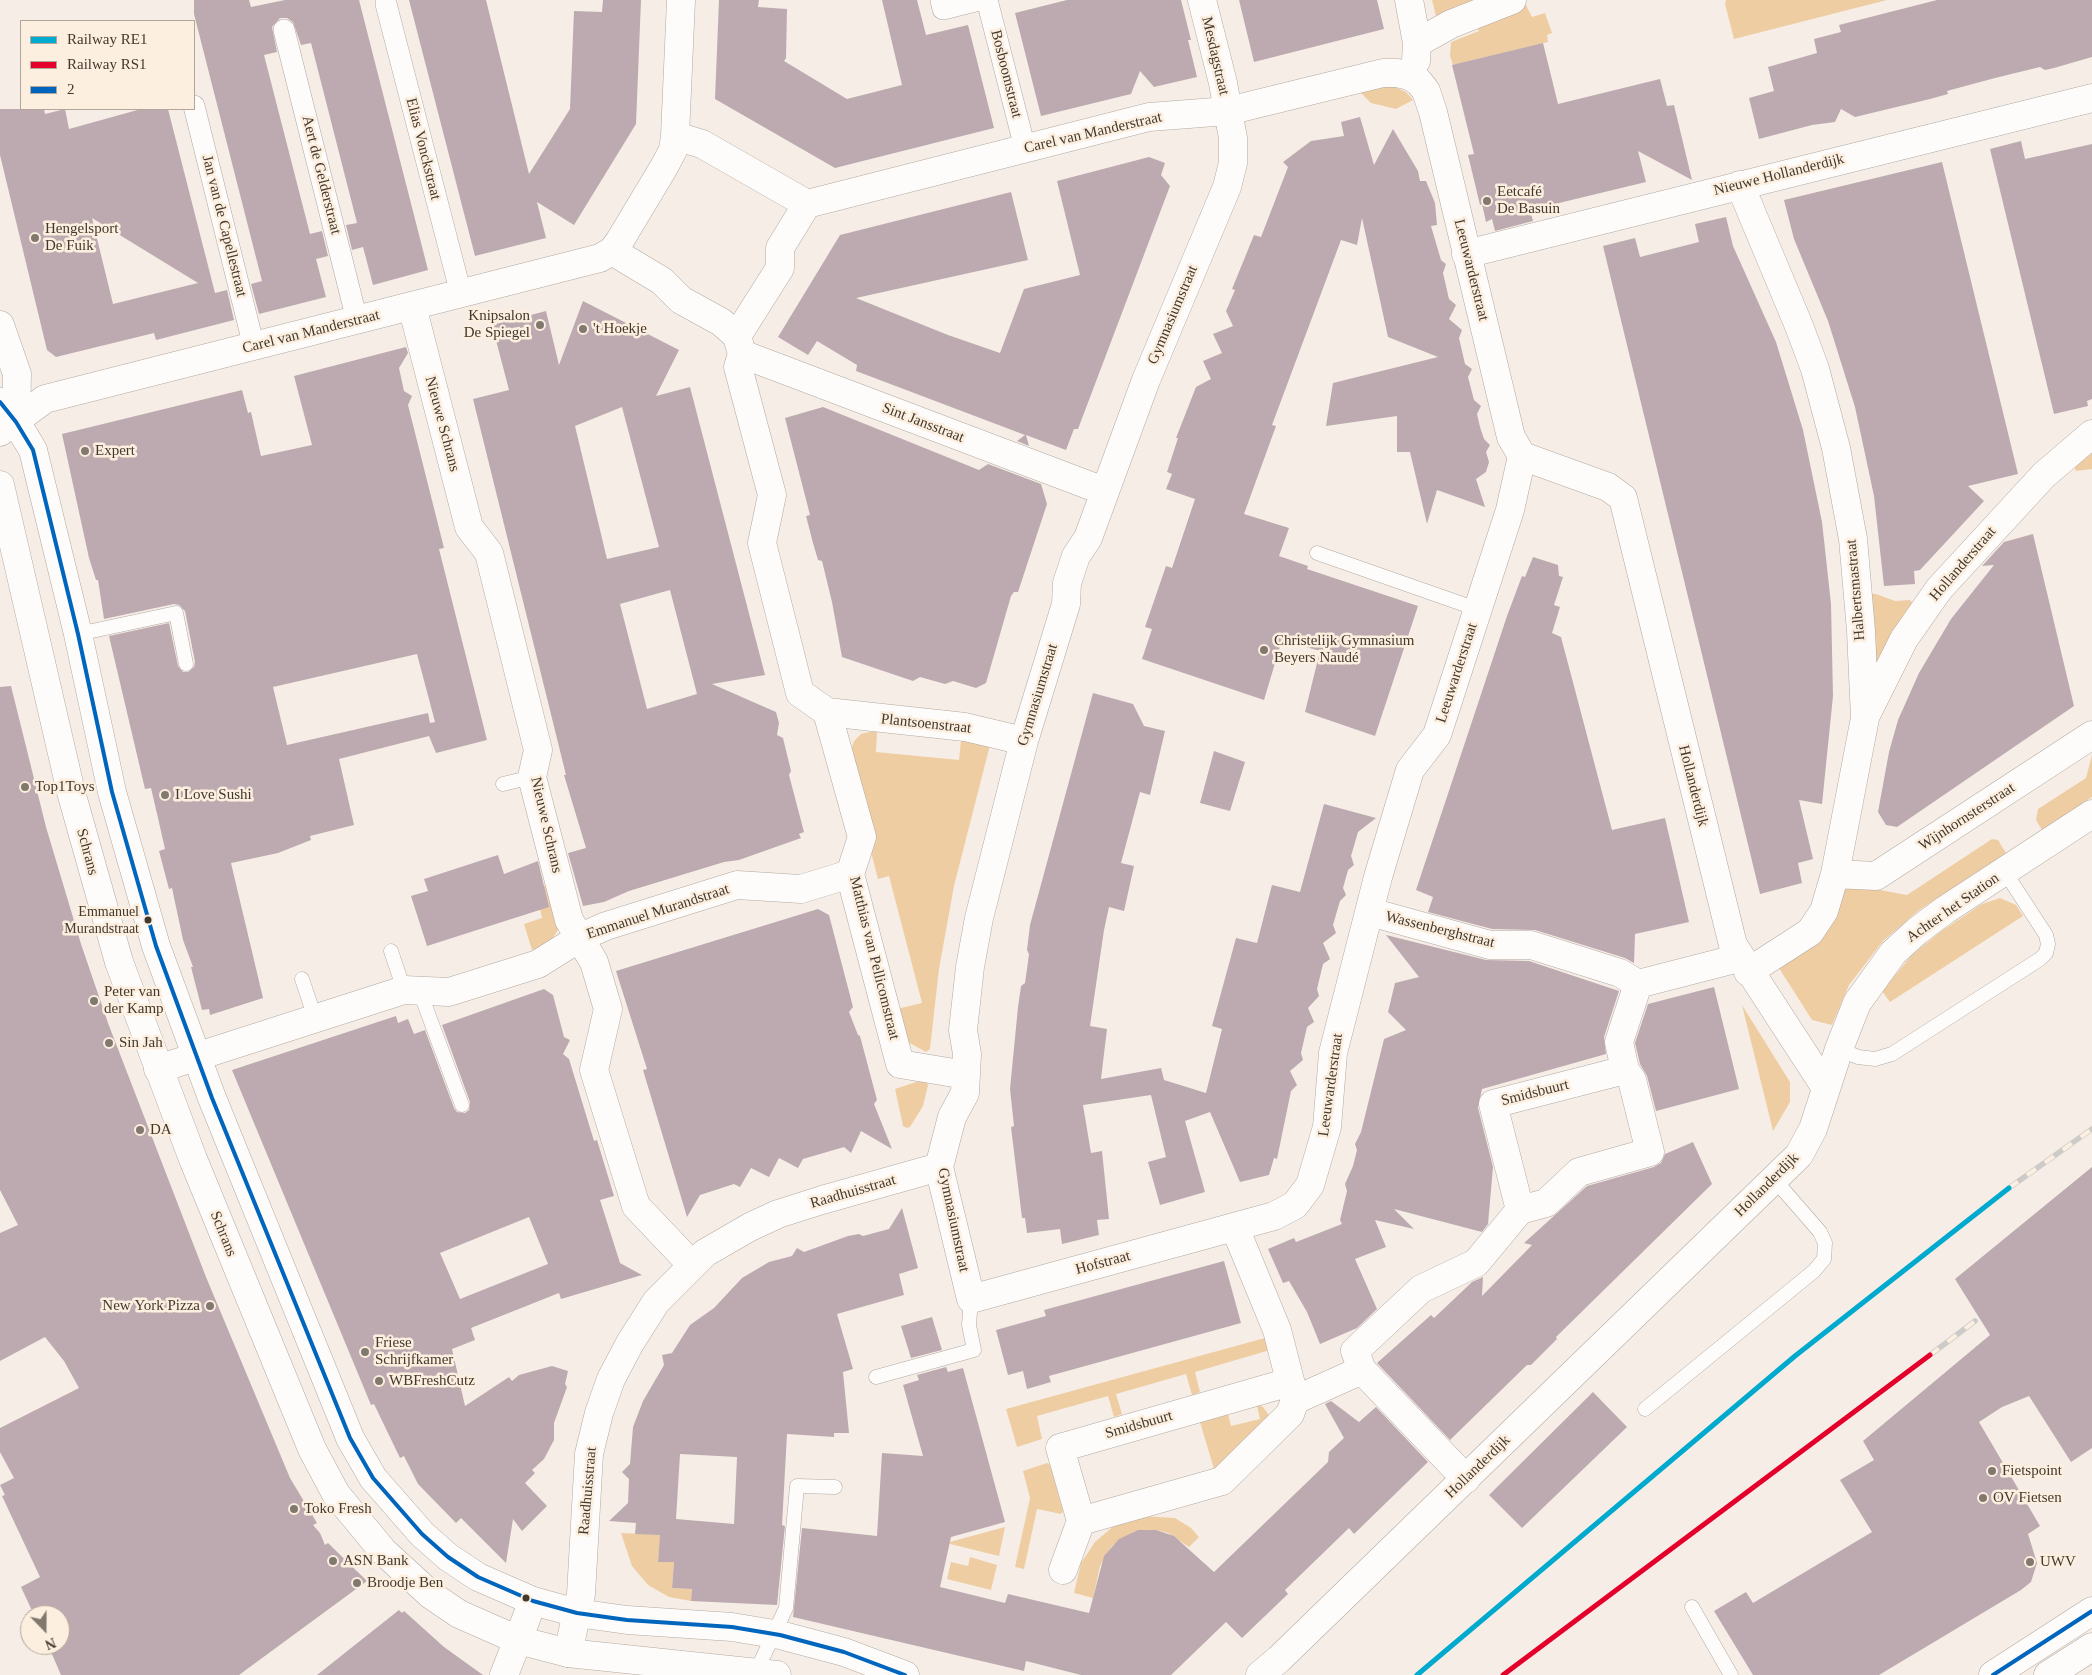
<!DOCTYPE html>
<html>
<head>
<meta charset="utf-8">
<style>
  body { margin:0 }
  #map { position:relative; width:2092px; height:1675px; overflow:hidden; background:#f6eee6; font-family:"Times New Roman",serif }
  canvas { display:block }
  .legend { position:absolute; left:20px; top:20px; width:175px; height:90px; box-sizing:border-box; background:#fdefdf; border:1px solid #b2a698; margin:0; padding:6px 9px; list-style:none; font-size:15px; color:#42392e }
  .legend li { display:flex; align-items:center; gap:10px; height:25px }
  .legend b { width:25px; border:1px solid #b2a698 }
  .north { position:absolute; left:20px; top:1605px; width:50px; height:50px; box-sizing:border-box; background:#fdefdf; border:1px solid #b2a698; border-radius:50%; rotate:158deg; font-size:14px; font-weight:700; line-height:20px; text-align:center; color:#42392e }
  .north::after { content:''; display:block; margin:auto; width:18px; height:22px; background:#81786e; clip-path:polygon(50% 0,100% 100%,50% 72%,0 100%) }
</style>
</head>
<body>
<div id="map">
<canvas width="2092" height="1675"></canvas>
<ul class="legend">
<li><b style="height:6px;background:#00a9ce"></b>Railway RE1</li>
<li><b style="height:6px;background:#e4002b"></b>Railway RS1</li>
<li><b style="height:6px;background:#0065bd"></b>2</li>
</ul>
<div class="north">N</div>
</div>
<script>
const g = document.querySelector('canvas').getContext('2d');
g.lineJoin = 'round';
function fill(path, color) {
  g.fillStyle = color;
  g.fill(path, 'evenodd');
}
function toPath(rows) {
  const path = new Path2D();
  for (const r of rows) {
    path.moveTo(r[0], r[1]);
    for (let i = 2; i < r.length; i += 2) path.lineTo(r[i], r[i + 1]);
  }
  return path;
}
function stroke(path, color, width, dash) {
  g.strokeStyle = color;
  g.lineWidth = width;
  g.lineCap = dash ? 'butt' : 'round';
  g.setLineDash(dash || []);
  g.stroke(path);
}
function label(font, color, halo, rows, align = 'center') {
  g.font = font + ' "Times New Roman",serif';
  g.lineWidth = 5;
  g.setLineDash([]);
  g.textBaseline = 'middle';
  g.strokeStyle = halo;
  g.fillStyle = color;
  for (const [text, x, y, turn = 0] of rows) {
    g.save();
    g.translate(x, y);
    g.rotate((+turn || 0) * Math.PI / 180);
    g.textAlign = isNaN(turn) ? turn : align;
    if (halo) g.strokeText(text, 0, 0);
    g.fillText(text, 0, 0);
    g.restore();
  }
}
fill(toPath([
  [1432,0,1480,0,1436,16],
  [1726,0,1887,0,1734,39,1725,4],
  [1525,3,1532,17,1545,13,1552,33,1547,35,1548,42,1453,65,1450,56,1451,42,1479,31,1476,25,1479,21],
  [1392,86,1406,92,1413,100,1396,109,1371,103,1360,92],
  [2092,448,2092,469,2076,471,2074,466],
  [1870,594,1876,594,1895,601,1910,600,1913,603,1877,663,1874,662],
  [869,732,877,732,876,752,959,760,961,740,964,738,990,745,954,886,939,969,930,1049,926,1052,908,1042,897,1009,922,1003,889,876,878,879,870,848,874,847,849,756,854,741,861,734],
  [2092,755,2092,797,2042,830,2036,820,2038,809,2086,778],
  [1992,839,1998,840,2006,853,1918,911,1883,941,1849,985,1832,1025,1812,1020,1777,965,1844,887,1875,889,1907,895],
  [550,884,561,925,549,944,532,950,524,924,542,918,535,888],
  [2000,898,2016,905,2023,916,1890,1002,1882,991,1912,955,1940,932,1982,904],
  [1742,1005,1790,1082,1790,1102,1773,1131],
  [919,1081,926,1081,928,1085,923,1106,910,1127,907,1128,903,1126,895,1089],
  [1265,1338,1270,1350,1195,1372,1200,1392,1192,1395,1186,1374,1116,1394,1122,1414,1114,1417,1108,1396,1037,1416,1042,1439,1017,1447,1006,1409],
  [1259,1405,1263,1407,1269,1415,1214,1469,1200,1422,1228,1414,1231,1426,1260,1419,1257,1406],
  [1047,1463,1050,1465,1063,1511,1061,1514,1037,1509,1024,1569,1015,1567,1030,1498,1023,1471],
  [1141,1516,1175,1518,1191,1528,1199,1537,1189,1547,1168,1533,1156,1530,1135,1531,1113,1545,1106,1554,1100,1566,1093,1598,1074,1593,1081,1563,1095,1542,1115,1525],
  [1005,1527,999,1556,946,1543],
  [621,1533,672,1535,671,1540,660,1540,658,1561,674,1562,672,1588,692,1589,691,1601,669,1597,648,1585,632,1566],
  [970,1557,997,1565,991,1590,947,1579,951,1562,968,1566]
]), '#efcda3');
fill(toPath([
  [194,0,249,0,251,7,285,0,359,0,428,270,373,285,363,247,352,250,346,225,357,223,311,43,301,45,293,22,287,18,280,18,272,27,277,52,264,55,310,234,322,231,328,256,316,259,326,297,259,314,251,284,262,281,194,14],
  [409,0,486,0,529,174,570,109,574,11,602,12,603,0,641,0,636,124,574,225,537,202,546,238,475,256],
  [719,0,759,0,758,7,787,9,786,58,784,61,847,99,902,85,882,0,917,0,926,35,968,25,994,128,835,168,715,99],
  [1067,0,1181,0,1191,40,1188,40,1197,77,1154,87,1140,71,1131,94,1041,116,1015,13],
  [1239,0,1377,0,1384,29,1254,62],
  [1937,0,2092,0,2092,57,2054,68,2045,70,2040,67,1995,78,1947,91,1948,94,1930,99,1855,117,1841,109,1835,122,1812,125,1759,139,1749,98,1774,91,1768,67,1817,53,1814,39,1841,32,1839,25],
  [1543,43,1558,104,1660,79,1667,106,1674,105,1692,180,1638,151,1646,182,1530,210,1533,221,1495,231,1492,219,1486,222,1482,204,1480,205,1468,155,1474,154,1452,65],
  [0,109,44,109,45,114,65,109,69,129,141,109,168,109,215,293,227,290,234,320,156,340,154,333,56,357,47,350,0,155],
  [92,218,198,283,113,304],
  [1360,117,1374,165,1393,129,1418,171,1420,181,1426,181,1435,203,1437,225,1431,226,1441,260,1446,264,1443,273,1449,299,1456,305,1449,319,1462,330,1459,338,1465,364,1472,369,1468,377,1474,400,1481,406,1477,414,1480,427,1484,439,1490,445,1486,452,1489,462,1486,472,1476,479,1485,507,1437,490,1427,524,1410,452,1397,452,1397,416,1326,426,1333,383,1438,357,1388,337,1362,218,1357,245,1341,240,1272,425,1276,426,1244,514,1289,528,1279,556,1308,566,1307,569,1418,606,1375,736,1305,712,1320,651,1282,640,1264,700,1142,659,1152,629,1145,627,1166,566,1172,568,1195,499,1166,489,1172,474,1167,472,1178,438,1176,438,1196,387,1211,379,1203,361,1222,353,1213,334,1233,326,1226,311,1235,290,1232,289,1254,235,1261,237,1288,167,1283,162,1311,141,1344,136,1341,122],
  [2021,141,2025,159,2092,144,2092,399,2087,401,2088,406,2054,414,1990,149],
  [1149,157,1165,163,1161,175,1170,186,1078,429,1074,429,1066,450,1026,435,1029,446,1017,441,1025,435,856,371,857,365,817,341,808,355,778,337,840,235,1011,192,1028,260,856,298,948,335,1000,353,1024,289,1080,275,1057,181],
  [1942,162,2018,474,1968,486,1984,501,1920,570,1914,571,1915,584,1884,586,1874,496,1855,407,1828,321,1794,239,1784,200],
  [1726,217,1733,246,1776,342,1803,430,1822,522,1831,604,1833,696,1822,804,1799,800,1813,859,1798,863,1802,883,1760,894,1603,246,1635,238,1640,257,1699,242,1695,224],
  [583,301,679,350,656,396,690,387,765,675,712,684,776,712,779,723,777,735,783,738,791,771,789,775,804,832,799,834,801,838,739,860,724,862,629,891,604,902,583,906,568,853,586,848,564,775,566,775,473,399,509,390,492,325,546,311,559,365],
  [622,407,659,547,607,559,575,426],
  [670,590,697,694,647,709,620,604],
  [406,347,408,353,399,368,404,391,412,396,408,405,444,548,439,549,487,740,436,753,429,736,339,759,354,825,310,836,311,840,278,853,231,863,263,998,210,1015,209,1009,202,1010,191,967,193,967,183,940,172,888,169,889,159,851,165,849,158,818,151,788,145,789,109,636,169,623,178,666,183,672,188,672,194,667,195,662,185,611,179,605,174,604,104,619,98,580,96,580,89,558,62,434,242,390,248,413,251,412,261,456,312,445,294,376],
  [417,654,435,722,430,723,428,713,287,745,273,687],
  [823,407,979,470,988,464,1041,484,1047,504,1018,592,1014,592,1011,596,986,683,976,688,953,681,945,684,920,677,913,681,842,657,832,602,822,561,818,560,813,543,806,516,810,515,785,418],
  [2033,534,2074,706,1897,827,1886,825,1878,812,1889,752,1898,720,1919,673,1951,619,1994,565,1982,566,2004,542],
  [1533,557,1558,565,1559,576,1563,577,1554,605,1560,607,1552,633,1561,637,1612,830,1665,818,1689,922,1635,934,1634,963,1625,958,1535,930,1492,929,1428,912,1433,897,1416,890,1507,616,1522,576,1525,577],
  [11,686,46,827,81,944,108,1023,206,1277,290,1478,317,1523,313,1525,320,1533,325,1545,328,1543,367,1581,239,1675,61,1675,48,1645,60,1645,60,1615,34,1615,21,1587,40,1577,2,1496,5,1495,0,1485,14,1478,0,1452,0,1428,79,1388,64,1361,45,1337,0,1361,0,1233,18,1225,0,1190,0,687],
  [1093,693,1133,704,1144,726,1165,731,1150,795,1140,792,1121,863,1134,866,1124,911,1109,907,1104,930,1090,1026,1107,1029,1101,1079,1161,1068,1164,1080,1206,1093,1222,1029,1212,1026,1236,938,1257,943,1272,885,1300,892,1324,804,1376,818,1358,832,1351,856,1354,865,1348,870,1343,888,1346,895,1340,901,1333,925,1336,933,1323,943,1330,959,1323,964,1317,989,1319,996,1308,1008,1314,1022,1307,1027,1301,1053,1303,1060,1290,1071,1297,1085,1291,1091,1277,1159,1274,1158,1269,1175,1240,1182,1210,1112,1185,1121,1205,1192,1160,1205,1148,1162,1166,1157,1151,1095,1083,1105,1091,1153,1102,1151,1109,1219,1097,1220,1099,1235,1062,1244,1060,1229,1027,1233,1025,1218,1022,1218,1011,1127,1014,1126,1010,1089,1018,1007,1021,986,1025,983,1027,969,1029,954,1027,950,1030,925],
  [1214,751,1245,762,1230,811,1200,803],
  [498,855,504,874,538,861,549,907,427,946,411,896,428,891,424,879],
  [818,909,829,915,853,1007,849,1012,858,1035,860,1036,877,1100,874,1104,892,1149,861,1131,851,1153,844,1147,803,1159,798,1168,779,1158,769,1177,751,1168,740,1187,734,1184,700,1195,687,1217,643,1070,647,1069,616,971],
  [1386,935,1486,960,1529,961,1619,991,1604,1037,1606,1054,1482,1089,1478,1108,1493,1167,1488,1224,1482,1232,1394,1209,1414,1229,1375,1220,1386,1247,1355,1259,1377,1309,1357,1328,1320,1344,1307,1312,1289,1281,1283,1283,1268,1249,1294,1238,1296,1242,1342,1224,1340,1220,1347,1191,1345,1184,1353,1166,1357,1150,1355,1144,1361,1132,1384,1039,1406,1030,1388,1012,1395,983,1419,977],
  [1714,987,1739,1089,1656,1111,1647,1076,1640,1064,1635,1043,1648,1004],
  [544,989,553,995,564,1037,570,1040,563,1054,569,1059,594,1141,597,1140,614,1196,600,1200,620,1263,642,1275,561,1299,559,1293,471,1328,475,1340,452,1349,465,1406,509,1377,512,1381,519,1375,552,1366,568,1371,565,1384,567,1387,554,1423,554,1440,544,1459,532,1470,535,1473,525,1483,547,1506,522,1531,513,1519,506,1563,461,1518,456,1523,418,1484,404,1456,400,1458,374,1404,371,1405,232,1070,396,1016,398,1023,408,1019,414,1034,425,1030,454,1108,457,1112,465,1113,469,1110,470,1102,442,1025],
  [529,1217,548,1264,460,1299,440,1253],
  [1693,1142,1712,1184,1556,1337,1557,1339,1531,1365,1527,1365,1450,1440,1377,1363,1431,1315,1434,1318,1472,1282,1483,1277,1482,1296,1532,1245,1524,1243,1587,1186,1654,1167,1661,1163,1665,1154],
  [2092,1167,2092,1448,2071,1462,2029,1396,2002,1407,1979,1422,2040,1526,2028,1534,2037,1563,2031,1582,2021,1590,1879,1675,1753,1675,1714,1611,1746,1592,1753,1603,1872,1532,1840,1480,1874,1460,1863,1441,1990,1335,1955,1279],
  [902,1208,918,1268,899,1274,904,1295,837,1314,853,1369,843,1372,849,1433,834,1433,834,1437,787,1434,782,1525,785,1526,777,1605,691,1601,692,1589,672,1588,674,1562,658,1562,660,1535,635,1534,636,1523,609,1521,628,1503,629,1479,622,1472,630,1464,633,1427,643,1401,664,1365,662,1355,672,1353,690,1325,714,1308,742,1278,769,1262,792,1256,797,1248,804,1252,848,1236,859,1234,863,1236,889,1229],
  [680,1454,737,1457,734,1524,676,1519],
  [1224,1261,1241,1323,1049,1376,1051,1382,1027,1389,1023,1371,1008,1375,996,1330,1046,1316,1044,1310],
  [932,1317,942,1350,911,1358,901,1326],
  [946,1367,948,1372,963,1368,1005,1522,951,1537,940,1587,1005,1603,1008,1594,1089,1613,1104,1556,1119,1539,1138,1530,1156,1530,1174,1536,1214,1572,1328,1462,1329,1452,1344,1438,1325,1404,1331,1401,1359,1422,1376,1407,1428,1462,1354,1534,1349,1528,1285,1590,1288,1594,1242,1638,1226,1622,1171,1675,1081,1675,1026,1661,1024,1671,793,1617,802,1528,877,1536,882,1453,923,1456,903,1385,919,1380,917,1375],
  [1593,1392,1627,1427,1522,1528,1489,1495],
  [399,1610,402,1613,404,1611,444,1647,483,1675,317,1675]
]), '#bcaab0');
const service = toPath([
  [1317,553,1477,609],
  [78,634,176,613,186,664],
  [503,784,532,777],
  [391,951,404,990],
  [302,979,315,1018],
  [420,992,462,1105],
  [1839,1049,1858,1057,1875,1059,1892,1054,2040,959,2046,953,2048,944,2046,935,2005,872],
  [876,1377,974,1350,969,1325,971,1299],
  [1645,1409,1814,1271,1824,1259,1825,1243,1820,1232,1774,1179],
  [1692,1607,1731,1675],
  [756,1672,786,1608,797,1486,835,1487]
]);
const pedestrian = toPath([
  [941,0,943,9,979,0],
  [987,0,1025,148],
  [386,4,461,294],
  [284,30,357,320],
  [194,106,254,347]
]);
const minor = toPath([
  [1409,0,1417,43,1416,61],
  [1417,43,1451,24,1512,0],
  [675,136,681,0],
  [1740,185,1799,326,1815,369,1836,448,1853,539,1861,631,1865,718,1835,874,1824,911,1810,932,1748,972],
  [612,251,662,281,681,300,721,322,737,336,780,268,780,248,807,204],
  [1466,254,2092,98],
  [412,306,469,527,489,553,538,750,532,777,569,920,594,962,608,1009,594,1070,636,1206,692,1265],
  [0,325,17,374,16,422],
  [737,336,742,354,738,367,772,495,762,543,800,693,827,712,862,837,850,874,900,1064,966,1075],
  [742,354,1104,491],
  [0,432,45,399,600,258,612,251,619,242,664,167,673,150,675,136,702,144,807,204,1149,117,1228,111,1383,73,1397,73,1410,76,1419,82,1426,91,1433,112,1511,437,1522,456,1510,510,1437,735,1410,770,1378,877,1333,1053,1327,1127,1310,1185,1295,1205,1274,1216,971,1299,939,1167,952,1117,965,1093,967,1054,963,1030,970,967,979,918,1024,741,1066,604,1067,583,1076,556,1088,538,1146,380,1227,187,1233,163,1233,138,1228,111,1223,83,1202,0],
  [1522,456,1608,487,1623,498,1733,945,1826,1088],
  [827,712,965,727,1024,741],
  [1866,715,1904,639,1939,589,2044,475,2092,434],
  [1835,874,1876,876,2092,735],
  [1370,912,1490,945,1531,945,1620,973,1638,984,1739,958],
  [158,1069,404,990,449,992,538,964,581,937,606,926,737,885,801,889,850,874],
  [1520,1210,1493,1104,1625,1070],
  [1295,1400,1362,1370],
  [1466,1479,1362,1370,1355,1351,1421,1289,1476,1263,1520,1210,1546,1203,1579,1172,1650,1152,1632,1080,1625,1070,1619,1042,1638,984],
  [1081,1521,1060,1448,1290,1382],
  [1063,1570,1081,1521,1222,1481,1290,1414,1295,1400,1277,1330,1235,1228],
  [568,1653,581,1594,589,1454,599,1413,611,1379,630,1343,656,1302,705,1253,750,1227,778,1214,822,1200,939,1167],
  [504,1675,533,1601],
  [1260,1675,1279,1659,1799,1155,1813,1129,1839,1049,1857,1003,1893,953,1917,931,1945,910,2092,814]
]);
const tertiary = toPath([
  [0,402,16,422,33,450,78,634,112,792,156,946,212,1098,342,1418,350,1438,373,1478,422,1534,448,1557,478,1577,533,1601,577,1613,627,1620,732,1627,780,1635,844,1652,905,1675],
  [0,485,71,792,119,962,193,1159,312,1449,336,1494,383,1551,431,1595,459,1614,518,1640,568,1653,777,1675]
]);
const secondary = toPath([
  [1993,1675,2092,1611],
  [2048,1675,2092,1647]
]);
stroke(service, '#b1a9a1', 15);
stroke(pedestrian, '#b1a9a1', 22);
stroke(minor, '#b1a9a1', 29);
stroke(tertiary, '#b1a9a1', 29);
stroke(secondary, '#b1a9a1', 29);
stroke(service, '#fefcfb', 14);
stroke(pedestrian, '#fefcfb', 21);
stroke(minor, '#fefcfb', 28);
stroke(tertiary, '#fefcfb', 28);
stroke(secondary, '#fefcfb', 28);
const rail = toPath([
  [2009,1188,2092,1129],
  [1930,1355,1975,1321]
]);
stroke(rail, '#cdcbc8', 5.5);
stroke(rail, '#fdefdf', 4, [11]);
stroke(toPath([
  [0,402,16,422,33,450,78,634,112,792,156,946,212,1098,350,1438,373,1478,422,1534,448,1557,478,1577,533,1601,577,1613,627,1620,732,1627,780,1635,844,1652,905,1675],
  [1993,1675,2092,1611]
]), '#0065bd', 4);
stroke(toPath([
  [1417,1675,1795,1356,2009,1188]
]), '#00a9ce', 5);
stroke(toPath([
  [1503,1675,1930,1355]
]), '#e4002b', 5);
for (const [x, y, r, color] of [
  [1487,201,5,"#81786e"],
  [35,238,5,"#81786e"],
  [540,325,5,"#81786e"],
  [583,329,5,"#81786e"],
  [85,451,5,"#81786e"],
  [1264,650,5,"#81786e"],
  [25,787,5,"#81786e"],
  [165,795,5,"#81786e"],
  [148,920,4.5,"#42392e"],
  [94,1001,5,"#81786e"],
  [109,1043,5,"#81786e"],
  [140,1130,5,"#81786e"],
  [210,1306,5,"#81786e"],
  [365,1352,5,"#81786e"],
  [379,1381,5,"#81786e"],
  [1992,1471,5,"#81786e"],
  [1983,1498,5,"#81786e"],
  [294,1509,5,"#81786e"],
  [333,1561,5,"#81786e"],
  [2030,1562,5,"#81786e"],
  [357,1583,5,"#81786e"],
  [526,1598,4.5,"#42392e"]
]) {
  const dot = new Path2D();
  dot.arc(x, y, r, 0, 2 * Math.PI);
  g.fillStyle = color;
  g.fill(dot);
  stroke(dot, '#fdefdf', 2);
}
label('14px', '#42392e', '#fdefdf', [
  ["Emmanuel",139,912],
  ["Murandstraat",139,929]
], 'right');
label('15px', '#42392e', '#fdefdf', [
  ["Mesdagstraat",1215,56,77],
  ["Bosboomstraat",1006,74,76],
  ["Carel van Manderstraat",1093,133,-13],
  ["Elias Vonckstraat",423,149,76],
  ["Aert de Gelderstraat",321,175,76],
  ["Nieuwe Hollanderdijk",1779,175,-14],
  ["Jan van de Capellestraat",224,226,76],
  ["Leeuwarderstraat",1471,270,76],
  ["Gymnasiumstraat",1173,315,-67],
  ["Carel van Manderstraat",311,332,-14],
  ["Sint Jansstraat",923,423,21],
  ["Nieuwe Schrans",442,424,75],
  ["Hollanderstraat",1963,564,-49],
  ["Halbertsmastraat",1856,590,-95],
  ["Leeuwarderstraat",1457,673,-72],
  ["Gymnasiumstraat",1038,695,-73],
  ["Plantsoenstraat",926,724,6],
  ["Hollanderdijk",1693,786,76],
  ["Wijnhornsterstraat",1967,817,-33],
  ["Nieuwe Schrans",546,825,77],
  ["Schrans",87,852,75],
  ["Achter het Station",1953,908,-35],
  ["Emmanuel Murandstraat",658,912,-18],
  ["Wassenberghstraat",1440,930,14],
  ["Matthias van Pellicomstraat",874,958,76],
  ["Leeuwarderstraat",1331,1085,-82],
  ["Smidsbuurt",1535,1093,-14],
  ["Hollanderdijk",1767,1185,-45],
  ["Raadhuisstraat",853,1192,-16],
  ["Gymnasiumstraat",953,1220,78],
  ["Schrans",223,1234,68],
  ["Hofstraat",1103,1263,-15],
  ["Smidsbuurt",1139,1425,-16],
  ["Hollanderdijk",1478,1467,-44],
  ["Raadhuisstraat",588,1491,-85]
]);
label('15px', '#42392e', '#fdefdf', [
  ["Eetcafé",1497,192],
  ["De Basuin",1497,209],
  ["Hengelsport",45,229],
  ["De Fuik",45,246],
  ["Knipsalon",530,316,"right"],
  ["De Spiegel",530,333,"right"],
  ["'t Hoekje",593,329],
  ["Expert",95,451],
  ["Christelijk Gymnasium",1274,641],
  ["Beyers Naudé",1274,658],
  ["Top1Toys",35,787],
  ["I Love Sushi",175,795],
  ["Peter van",104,992],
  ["der Kamp",104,1009],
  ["Sin Jah",119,1043],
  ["DA",150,1130],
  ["New York Pizza",200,1306,"right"],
  ["Friese",375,1343],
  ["Schrijfkamer",375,1360],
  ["WBFreshCutz",389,1381],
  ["Fietspoint",2002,1471],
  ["OV Fietsen",1993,1498],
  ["Toko Fresh",304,1509],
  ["ASN Bank",343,1561],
  ["UWV",2040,1562],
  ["Broodje Ben",367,1583]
], 'left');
</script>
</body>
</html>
